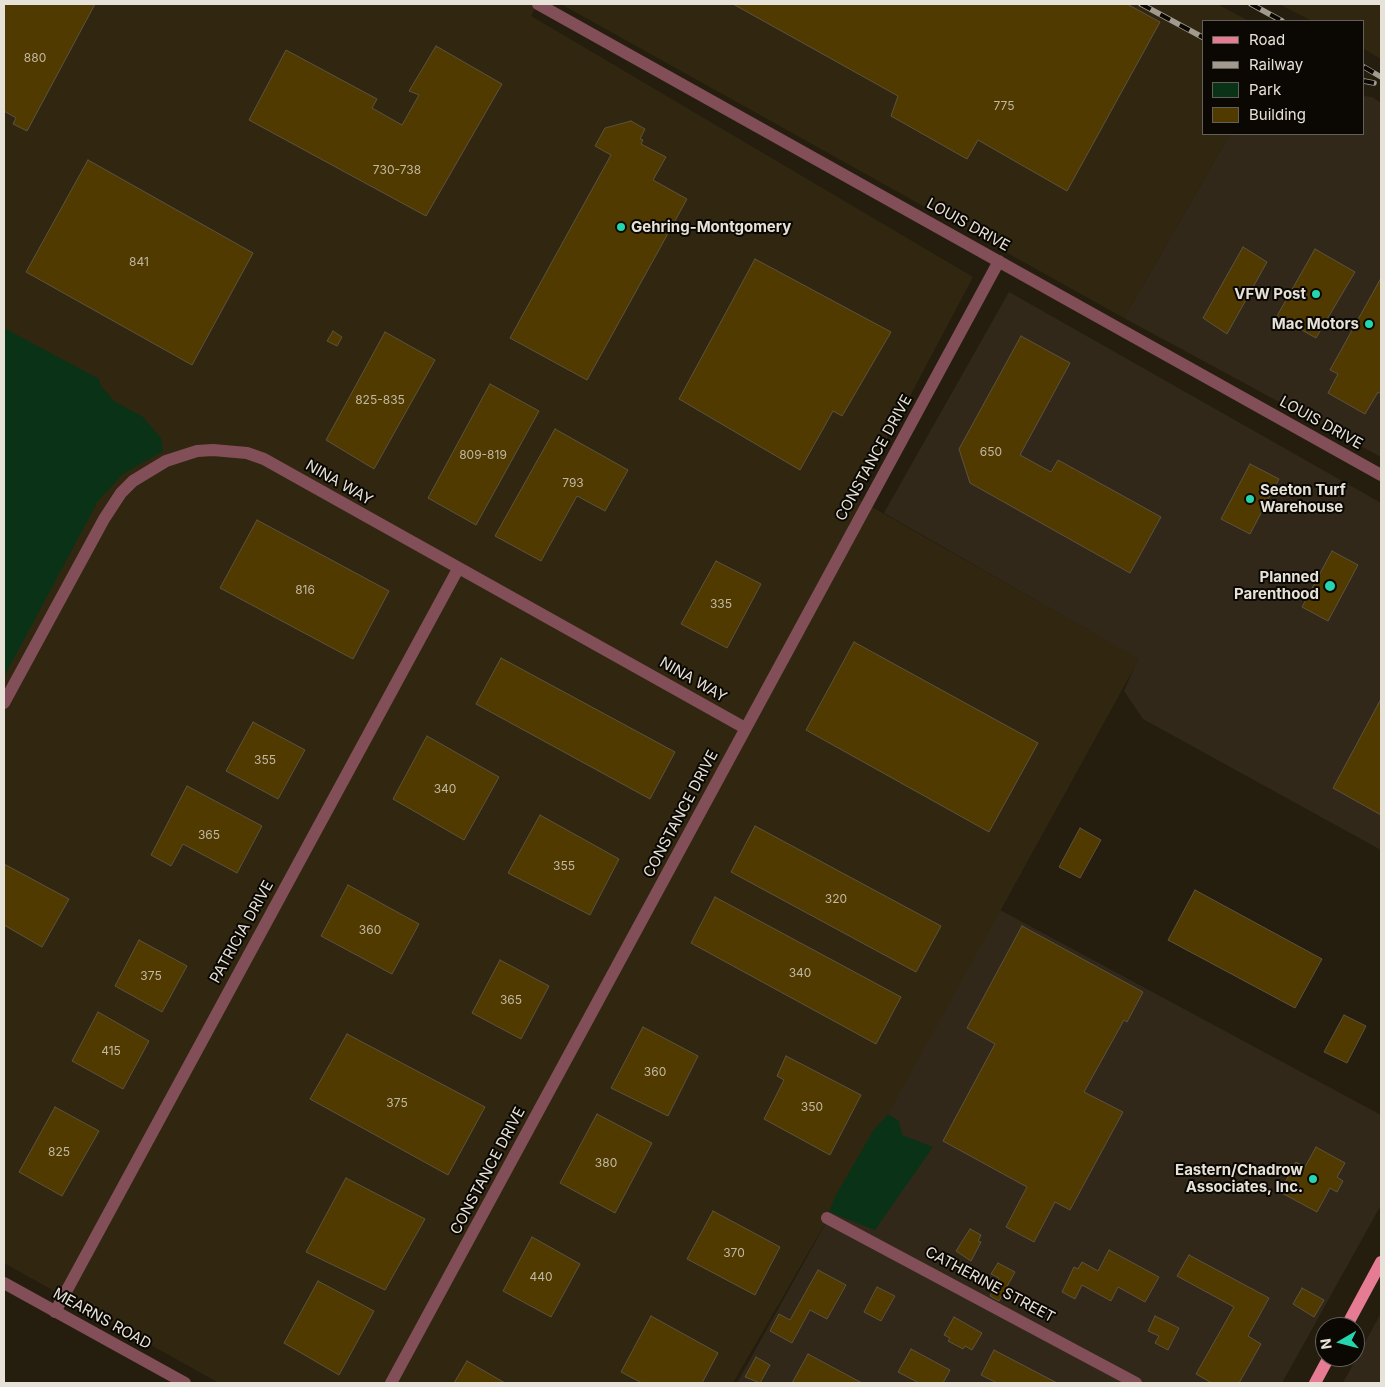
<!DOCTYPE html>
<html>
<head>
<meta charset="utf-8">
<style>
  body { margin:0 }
  #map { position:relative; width:1385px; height:1387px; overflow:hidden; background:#251e0e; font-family:Inter,sans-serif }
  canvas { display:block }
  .frame { position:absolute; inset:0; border:5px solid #e7e2d8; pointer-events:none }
  .legend { position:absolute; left:1202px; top:20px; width:162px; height:115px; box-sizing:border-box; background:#0b0804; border:1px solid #635f59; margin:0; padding:6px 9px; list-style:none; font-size:15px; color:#e7e2d8 }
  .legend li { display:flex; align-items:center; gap:10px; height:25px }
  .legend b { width:25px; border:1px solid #635f59 }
  .north { position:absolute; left:1315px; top:1317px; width:50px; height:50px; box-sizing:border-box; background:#0b0804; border:1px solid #635f59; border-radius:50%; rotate:262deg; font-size:14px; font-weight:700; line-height:20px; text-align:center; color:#e7e2d8 }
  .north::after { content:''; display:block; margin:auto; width:18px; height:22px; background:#24d5ae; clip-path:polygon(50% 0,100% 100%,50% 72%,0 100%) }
</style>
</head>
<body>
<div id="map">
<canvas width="1385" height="1387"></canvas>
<div class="frame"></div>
<ul class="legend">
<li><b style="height:6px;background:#e67c93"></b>Road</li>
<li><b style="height:6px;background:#a19b8f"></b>Railway</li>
<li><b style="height:14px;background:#0a3216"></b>Park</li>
<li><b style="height:14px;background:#503a00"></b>Building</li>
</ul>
<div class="north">N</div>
</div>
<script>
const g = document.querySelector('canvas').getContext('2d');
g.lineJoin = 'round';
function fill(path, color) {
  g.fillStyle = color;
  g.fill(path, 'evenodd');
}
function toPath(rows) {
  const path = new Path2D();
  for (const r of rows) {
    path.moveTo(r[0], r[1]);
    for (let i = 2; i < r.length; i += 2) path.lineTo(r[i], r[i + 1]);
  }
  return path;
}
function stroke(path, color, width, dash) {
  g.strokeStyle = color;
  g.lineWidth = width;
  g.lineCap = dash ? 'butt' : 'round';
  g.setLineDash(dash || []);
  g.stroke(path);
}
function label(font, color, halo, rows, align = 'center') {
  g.font = font + ' Inter,sans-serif';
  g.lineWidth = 4;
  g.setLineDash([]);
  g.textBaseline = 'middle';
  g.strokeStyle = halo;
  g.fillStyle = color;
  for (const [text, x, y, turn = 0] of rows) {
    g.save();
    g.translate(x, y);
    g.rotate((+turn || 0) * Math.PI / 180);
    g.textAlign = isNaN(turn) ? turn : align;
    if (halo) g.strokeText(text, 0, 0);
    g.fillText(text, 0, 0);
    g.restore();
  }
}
fill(toPath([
  [1364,96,1372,97,1381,103,1381,457,1124,318,1230,134,1364,134],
  [1009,292,1381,503,1381,850,1143,719,1124,691,1138,659,884,513],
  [1000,910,1381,1115,1381,1205,1282,1383,737,1383],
  [1381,1313,1381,1383,1343,1383]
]), '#322819');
fill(toPath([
  [4,4,537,4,531,16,973,277,856,498,1139,659,890,1111,733,1383,219,1383,4,1263],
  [561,4,1217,4,1249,21,1204,21,1204,134,1230,134,1124,318],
  [1279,4,1381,4,1381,59,1364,49,1364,21,1312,21]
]), '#312710');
fill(toPath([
  [4,328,99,379,101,386,115,402,142,416,161,438,163,451,123,474,98,501,4,677],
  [888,1114,899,1121,902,1135,933,1147,875,1230,829,1212,836,1195,873,1131]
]), '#0a3216');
const building = toPath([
  [4,4,95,4,27,131,13,124,16,118,4,111,4,4],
  [733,4,1127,4,1160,22,1067,191,978,140,967,159,891,116,898,96,733,4],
  [436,46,502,84,426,216,249,120,286,50,377,99,372,108,402,125,419,95,409,91,436,46],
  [631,121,645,129,640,139,643,140,641,144,666,157,653,180,687,199,587,380,510,338,611,155,595,146,605,128,631,121],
  [88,160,253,253,192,365,26,272,88,160],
  [1243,247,1267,262,1227,334,1203,318,1243,247],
  [1315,249,1355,272,1316,338,1277,316,1315,249],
  [755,259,891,332,842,416,833,411,800,470,679,399,755,259],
  [1381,278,1381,394,1378,392,1365,414,1328,393,1338,374,1330,370,1381,278],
  [333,331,342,337,337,346,327,341,333,331],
  [385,332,435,360,374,469,326,440,385,332],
  [1021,336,1070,363,1020,455,1051,472,1058,460,1161,517,1130,573,970,483,959,449,1021,336],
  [490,384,539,411,476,525,428,498,490,384],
  [555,429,628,470,605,511,577,496,541,561,495,536,555,429],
  [1250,464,1279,479,1250,534,1221,519,1250,464],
  [257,520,389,591,353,659,220,588,257,520],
  [1332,551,1358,565,1328,621,1302,607,1332,551],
  [716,561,761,584,727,648,681,624,716,561],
  [854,642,1038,743,989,832,806,730,854,642],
  [501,658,675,752,650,799,476,704,501,658],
  [1381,699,1381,815,1333,788,1381,699],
  [253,722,305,750,278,799,226,771,253,722],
  [427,736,499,777,464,840,393,799,427,736],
  [187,786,262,826,237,873,183,844,171,866,151,855,187,786],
  [540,815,619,859,590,915,508,873,540,815],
  [755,826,941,926,916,972,731,872,755,826],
  [1080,828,1101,840,1080,878,1059,867,1080,828],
  [4,864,69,899,42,947,4,925,4,864],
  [348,885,419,924,392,974,321,936,348,885],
  [1195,890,1322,959,1295,1008,1168,940,1195,890],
  [715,897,901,997,876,1044,691,943,715,897],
  [1022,926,1143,992,1127,1022,1124,1020,1084,1092,1123,1112,1070,1210,1055,1202,1034,1242,1006,1227,1027,1187,943,1141,995,1044,967,1028,1022,926],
  [139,940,187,966,162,1012,115,986,139,940],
  [500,960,549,986,521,1039,472,1013,500,960],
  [98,1012,149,1041,123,1089,72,1061,98,1012],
  [1344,1015,1366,1026,1347,1063,1324,1052,1344,1015],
  [643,1027,698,1056,668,1116,611,1088,643,1027],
  [347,1034,485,1107,448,1175,310,1099,347,1034],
  [786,1056,861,1095,830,1155,764,1119,784,1080,777,1076,786,1056],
  [55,1107,99,1131,62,1196,19,1172,55,1107],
  [597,1114,652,1143,615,1213,560,1183,597,1114],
  [1316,1147,1345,1163,1337,1177,1343,1181,1337,1192,1330,1188,1317,1212,1280,1192,1296,1162,1305,1167,1316,1147],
  [346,1178,425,1219,385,1290,306,1252,346,1178],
  [713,1211,780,1247,755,1295,687,1259,713,1211],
  [970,1229,981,1235,978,1241,981,1242,971,1261,956,1251,970,1229],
  [532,1237,580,1264,551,1317,503,1291,532,1237],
  [1109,1250,1159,1277,1145,1302,1118,1287,1111,1301,1082,1285,1075,1299,1062,1292,1074,1267,1078,1269,1082,1262,1098,1271,1109,1250],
  [1189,1255,1269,1298,1248,1336,1261,1344,1239,1383,1212,1383,1196,1374,1234,1307,1177,1276,1189,1255],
  [998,1263,1015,1272,999,1301,990,1296,999,1278,991,1274,998,1263],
  [818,1270,846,1285,827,1319,810,1310,792,1343,770,1331,779,1314,790,1320,818,1270],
  [318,1281,374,1311,339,1375,284,1343,318,1281],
  [877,1287,895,1296,881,1321,864,1312,877,1287],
  [1302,1288,1324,1300,1314,1317,1293,1304,1302,1288],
  [651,1316,718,1353,702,1383,642,1383,621,1372,651,1316],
  [1155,1316,1179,1328,1168,1350,1155,1343,1159,1336,1148,1331,1155,1316],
  [954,1317,982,1333,972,1350,965,1346,963,1349,948,1341,950,1338,944,1335,954,1317],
  [911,1349,950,1370,943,1383,919,1383,898,1372,911,1349],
  [994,1350,1057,1383,997,1383,981,1375,994,1350],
  [808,1354,862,1383,792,1383,808,1354],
  [756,1357,770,1365,760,1383,745,1377,756,1357],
  [467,1361,505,1383,454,1383,467,1361]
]);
fill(building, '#503a00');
stroke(building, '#5b5341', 1);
stroke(toPath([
  [538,4,1381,475],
  [4,703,104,519,121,493,133,481,166,461,197,451,213,450,247,453,264,459,745,728],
  [827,1218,1136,1383],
  [55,1312,458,569],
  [391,1383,999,261]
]), '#824f59', 12);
stroke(toPath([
  [4,1283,185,1383]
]), '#824f59', 12);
stroke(toPath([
  [1346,1327,1381,1262],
  [1315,1383,1329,1357]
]), '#e67c93', 12);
const rail = toPath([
  [1141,4,1204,38],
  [1251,4,1282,21],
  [1364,67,1381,77],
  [1364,81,1374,83]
]);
stroke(rail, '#a19b8f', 5.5);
stroke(rail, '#0b0804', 4, [11]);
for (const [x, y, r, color] of [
  [621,227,5,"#24d5ae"],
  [1316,294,5,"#24d5ae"],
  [1369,324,5,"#24d5ae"],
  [1250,499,5,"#24d5ae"],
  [1330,586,6,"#24d5ae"],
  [1313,1179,5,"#24d5ae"]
]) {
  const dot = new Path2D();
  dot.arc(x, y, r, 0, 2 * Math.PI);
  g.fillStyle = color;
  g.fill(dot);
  stroke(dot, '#0b0804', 2);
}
label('12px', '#c1b8a2', null, [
  ["880",35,58],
  ["775",1004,106],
  ["730-738",397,170],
  ["841",139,262],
  ["825-835",380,400],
  ["650",991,452],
  ["809-819",483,455],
  ["793",573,483],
  ["816",305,590],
  ["335",721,604],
  ["355",265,760],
  ["340",445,789],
  ["365",209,835],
  ["355",564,866],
  ["320",836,899],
  ["360",370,930],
  ["340",800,973],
  ["375",151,976],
  ["365",511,1000],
  ["415",111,1051],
  ["360",655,1072],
  ["375",397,1103],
  ["350",812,1107],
  ["825",59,1152],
  ["380",606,1163],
  ["370",734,1253],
  ["440",541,1277]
]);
label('15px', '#e7e2d8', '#0b0804', [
  ["LOUIS DRIVE",968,225,29],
  ["LOUIS DRIVE",1321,423,29],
  ["CONSTANCE DRIVE",874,458,-61],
  ["NINA WAY",339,483,30],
  ["NINA WAY",693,680,30],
  ["CONSTANCE DRIVE",681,814,-62],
  ["PATRICIA DRIVE",242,932,-61],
  ["CONSTANCE DRIVE",488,1171,-62],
  ["CATHERINE STREET",990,1285,28],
  ["MEARNS ROAD",102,1319,29]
]);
label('bold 15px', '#e7e2d8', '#0b0804', [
  ["Gehring-Montgomery",631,227,"left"],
  ["VFW Post",1306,294],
  ["Mac Motors",1359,324],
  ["Seeton Turf",1260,490,"left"],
  ["Warehouse",1260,507,"left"],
  ["Planned",1319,577],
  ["Parenthood",1319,594],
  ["Eastern/Chadrow",1303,1170],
  ["Associates, Inc.",1303,1187]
], 'right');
</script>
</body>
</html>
